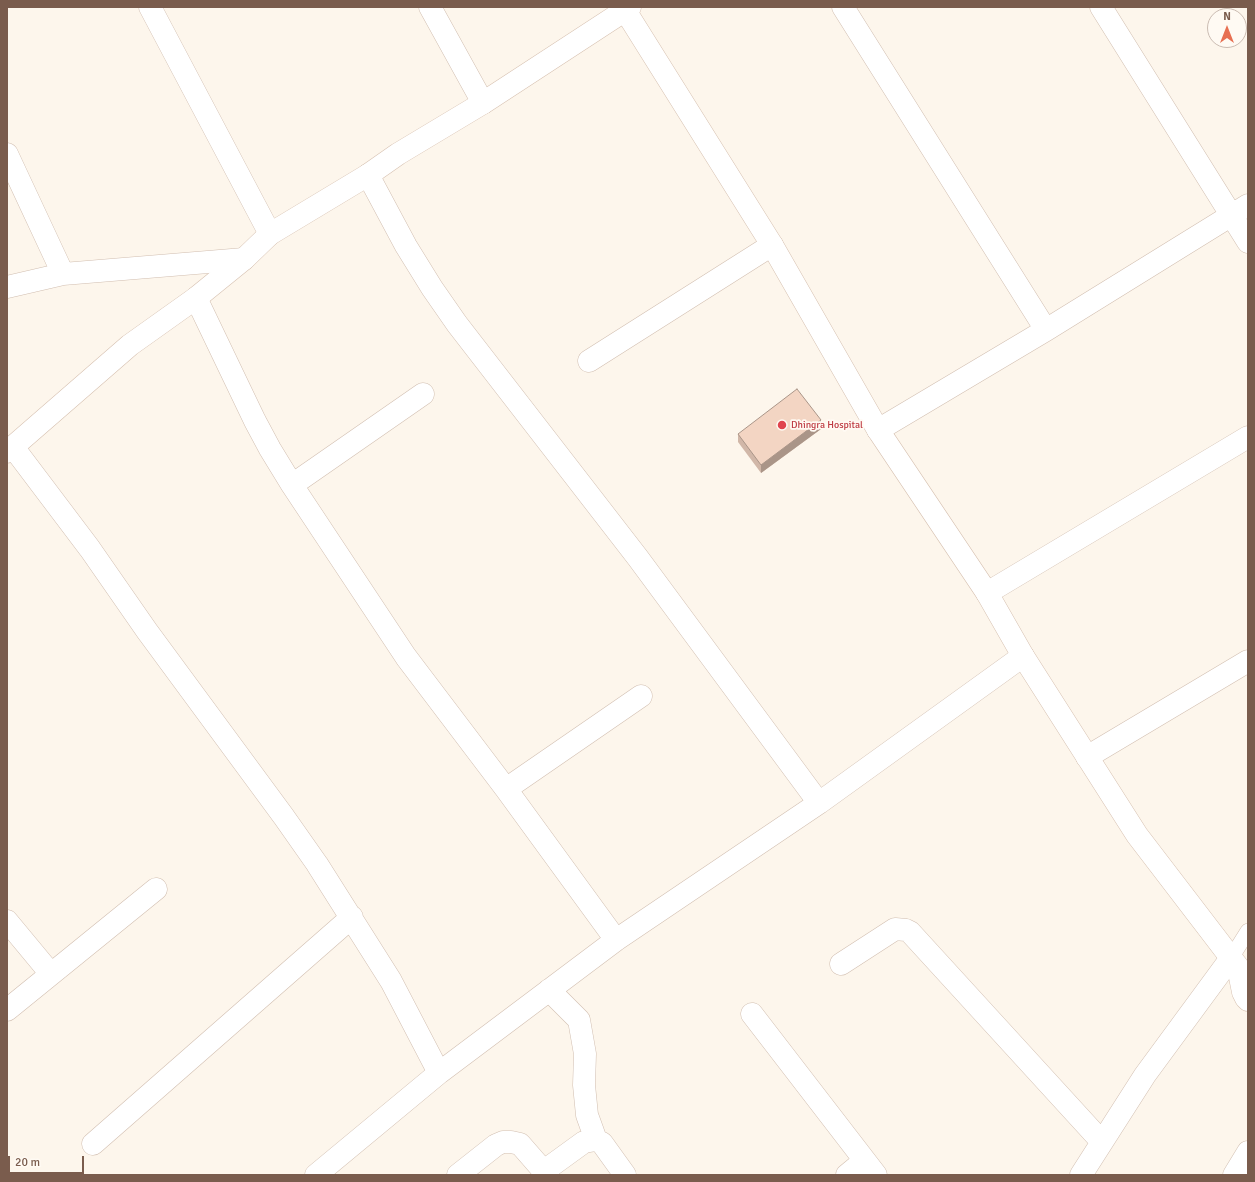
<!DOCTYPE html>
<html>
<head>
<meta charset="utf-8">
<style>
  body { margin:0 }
  #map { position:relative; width:1255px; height:1182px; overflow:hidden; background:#fdf6ec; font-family:Signika,sans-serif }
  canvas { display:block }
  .frame { position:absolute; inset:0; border:8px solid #7a5c4d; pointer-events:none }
  .north { position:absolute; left:1207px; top:8px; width:40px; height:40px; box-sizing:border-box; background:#fffaf3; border:1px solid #cabbb1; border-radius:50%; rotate:0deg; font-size:11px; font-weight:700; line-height:16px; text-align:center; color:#7a5c4d }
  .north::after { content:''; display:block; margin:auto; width:14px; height:18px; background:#e76f51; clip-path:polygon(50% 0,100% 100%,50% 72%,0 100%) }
  .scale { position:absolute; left:8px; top:1156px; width:76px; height:18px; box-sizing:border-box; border:2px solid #7a5c4d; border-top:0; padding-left:5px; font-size:12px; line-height:14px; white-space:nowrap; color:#7a5c4d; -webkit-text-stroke:3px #fffaf3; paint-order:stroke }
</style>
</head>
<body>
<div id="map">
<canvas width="1255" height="1182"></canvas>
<div class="frame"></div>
<div class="north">N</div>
<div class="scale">20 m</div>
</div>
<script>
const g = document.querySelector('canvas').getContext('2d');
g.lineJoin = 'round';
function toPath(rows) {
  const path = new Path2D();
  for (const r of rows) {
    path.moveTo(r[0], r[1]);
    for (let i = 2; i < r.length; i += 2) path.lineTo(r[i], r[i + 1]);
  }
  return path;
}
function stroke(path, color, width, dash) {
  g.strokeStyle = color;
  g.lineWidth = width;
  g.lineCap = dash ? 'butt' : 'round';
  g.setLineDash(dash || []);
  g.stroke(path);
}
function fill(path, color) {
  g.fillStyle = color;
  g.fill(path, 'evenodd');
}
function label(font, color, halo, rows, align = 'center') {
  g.font = font + ' Signika,sans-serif';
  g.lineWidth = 3.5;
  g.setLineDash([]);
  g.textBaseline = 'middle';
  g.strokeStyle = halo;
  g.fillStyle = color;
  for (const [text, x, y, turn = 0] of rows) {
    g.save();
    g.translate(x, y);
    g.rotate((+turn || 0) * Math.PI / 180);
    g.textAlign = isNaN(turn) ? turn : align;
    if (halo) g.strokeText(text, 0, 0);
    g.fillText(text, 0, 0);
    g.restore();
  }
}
const lane = toPath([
  [1231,958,1248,931]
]);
const street = toPath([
  [150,7,270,234],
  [430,7,483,103],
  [843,7,1046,330],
  [1101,7,1248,242],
  [7,154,63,274],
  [368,175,406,246,432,288,457,324,638,558,819,803],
  [7,287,63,274,244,259],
  [196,298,255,421,270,449,292,485,406,657,506,789,616,940],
  [589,361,772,245],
  [878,430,1046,330,1248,205],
  [13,447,90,549,147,631,284,817,317,864,391,981,439,1073],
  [292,485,423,394],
  [987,593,1248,437],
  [1087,757,1248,661],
  [506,789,641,696],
  [7,921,51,974],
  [841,964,895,929,906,930,910,932,1102,1142],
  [549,990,579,1020,585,1054,584,1085,587,1115,596,1140],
  [7,1010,156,889],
  [752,1014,876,1175],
  [93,1144,352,917],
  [544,1171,584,1142,596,1140,602,1143,625,1175],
  [316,1175,439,1073,616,940,819,803,1023,656],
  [458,1175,496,1145,503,1142,511,1142,520,1144,547,1175],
  [847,1175,864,1161],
  [1081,1175,1145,1075,1231,958],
  [1234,1175,1248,1152]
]);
const secondary = toPath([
  [623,7,772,245,878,430,987,593,1023,656,1137,835,1238,967,1243,992,1246,998,1248,1000],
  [7,452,130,345,196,298,244,259,270,234,368,175,398,154,483,103,630,7]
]);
stroke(lane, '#d1beb0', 16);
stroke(street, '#d1beb0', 23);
stroke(secondary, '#d6c0b0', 23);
stroke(lane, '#fff', 15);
stroke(street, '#fff', 22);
stroke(secondary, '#fff', 22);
fill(toPath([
  [821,429,761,473,738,442,738,434]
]), '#d1b7a8');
fill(toPath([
  [821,420,821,429,761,473,761,465]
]), '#aa9588');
const building = toPath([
  [797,389,821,420,761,465,738,434,797,389]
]);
fill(building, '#f3d5c3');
stroke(building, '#aa9588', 1);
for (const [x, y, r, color] of [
  [782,425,5,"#e0444e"]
]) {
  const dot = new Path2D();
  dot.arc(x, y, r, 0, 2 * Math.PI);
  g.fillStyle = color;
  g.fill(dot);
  stroke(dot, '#fffaf3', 1.5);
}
label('10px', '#be3a42', '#fffaf3', [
  ["Dhingra Hospital",791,425]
], 'left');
</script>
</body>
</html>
